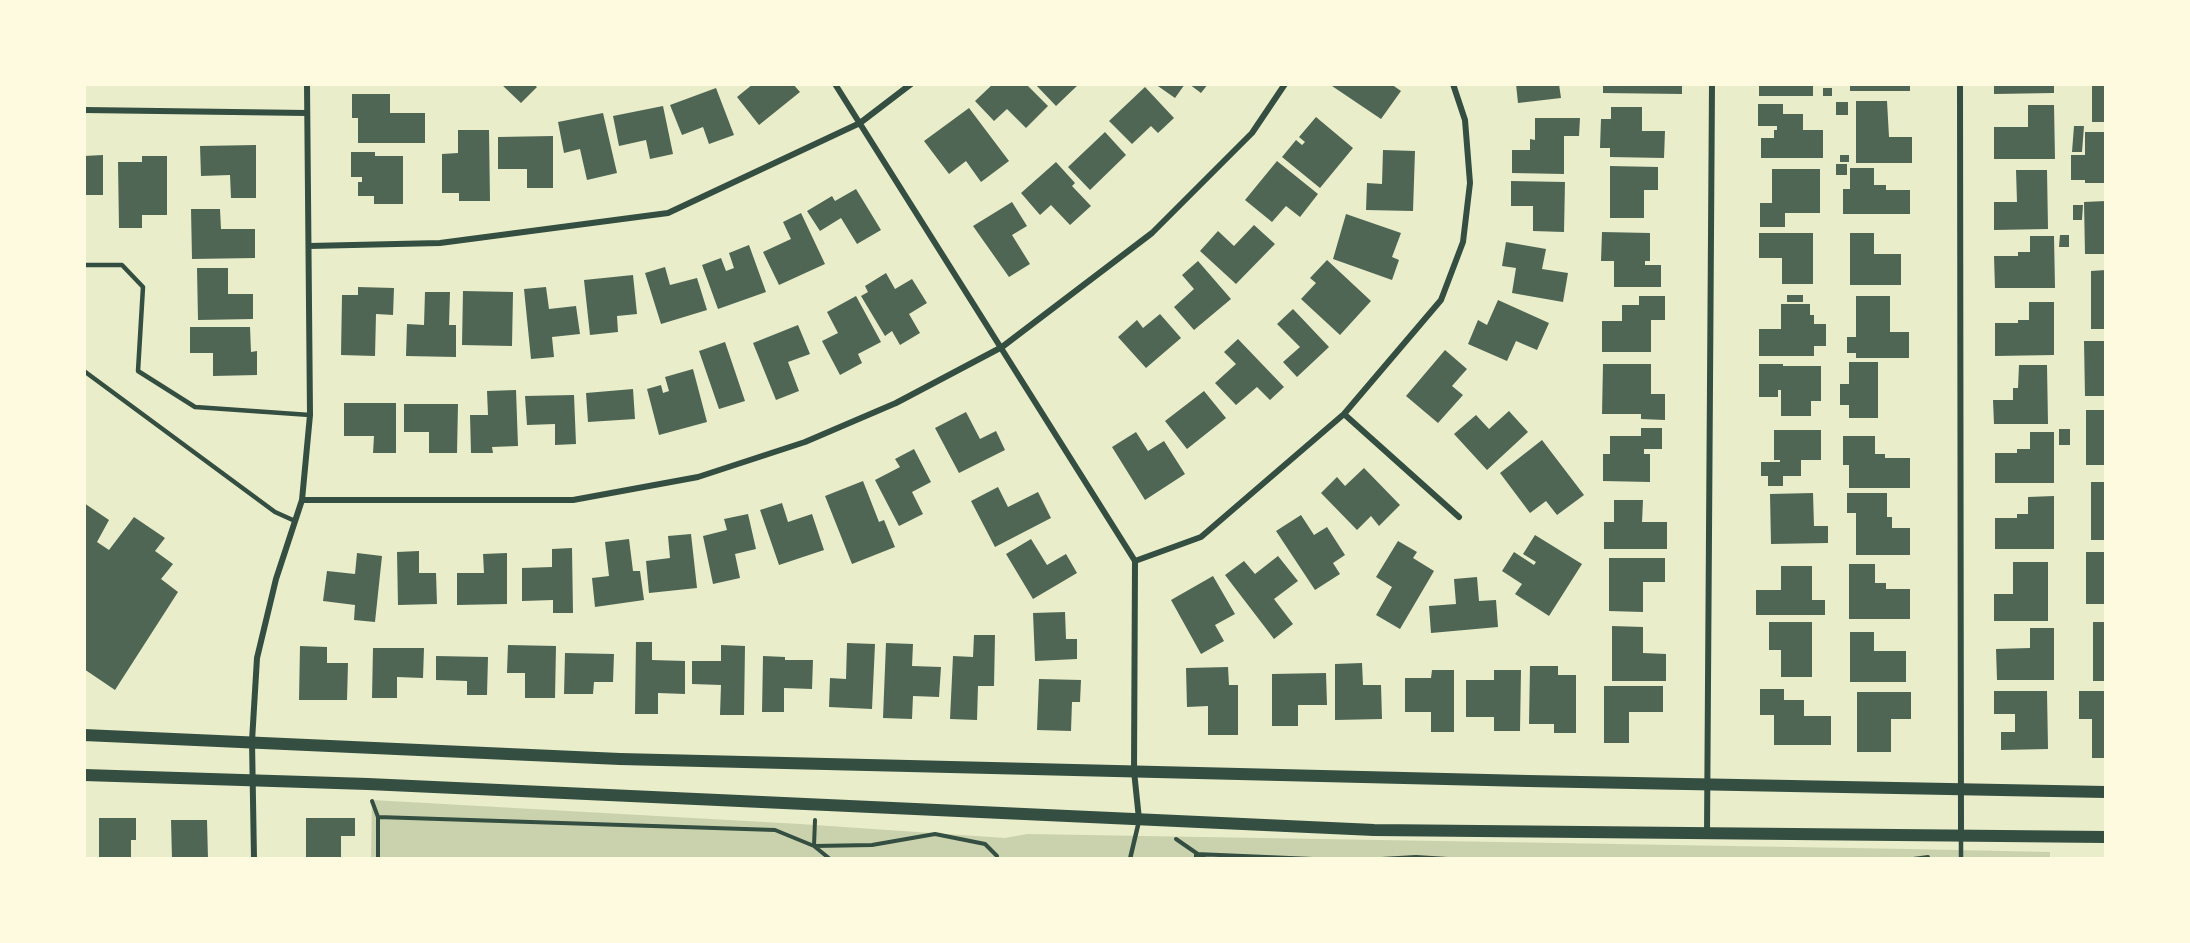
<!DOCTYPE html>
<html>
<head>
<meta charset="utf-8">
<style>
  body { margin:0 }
  #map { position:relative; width:2190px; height:943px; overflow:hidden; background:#e9edc9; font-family:Mulish,sans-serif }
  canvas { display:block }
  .frame { position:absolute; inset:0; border:86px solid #fefae0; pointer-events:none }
</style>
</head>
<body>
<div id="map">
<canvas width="2190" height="943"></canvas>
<div class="frame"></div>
</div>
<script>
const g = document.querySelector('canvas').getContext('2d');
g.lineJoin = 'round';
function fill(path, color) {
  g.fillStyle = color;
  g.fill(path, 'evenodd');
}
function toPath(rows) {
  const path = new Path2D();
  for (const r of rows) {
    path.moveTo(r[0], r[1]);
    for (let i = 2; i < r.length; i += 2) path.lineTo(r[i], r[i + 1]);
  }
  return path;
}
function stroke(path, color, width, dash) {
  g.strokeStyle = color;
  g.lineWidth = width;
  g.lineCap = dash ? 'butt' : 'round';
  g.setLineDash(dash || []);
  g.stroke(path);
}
fill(toPath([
  [372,800,800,824,1005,838,1027,834,1909,849,2050,852,2050,859,371,859]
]), '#cad2ad');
fill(toPath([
  [501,84,533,84,537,87,521,103],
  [753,84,793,84,800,92,759,125,737,97],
  [993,84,1026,84,1048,106,1026,128,1007,109,994,121,975,101],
  [1035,84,1079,84,1056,106],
  [1155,84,1185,84,1175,98],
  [1189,84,1208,84,1201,93],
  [1329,84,1391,84,1401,91,1381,119],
  [1516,84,1559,84,1561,98,1518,103],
  [1603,84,1682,84,1682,94,1603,93],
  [1759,84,1813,84,1813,96,1759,96],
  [1850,84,1910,84,1910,91,1850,91],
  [1994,84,2054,84,2054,93,1994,94],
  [2092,84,2106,84,2106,122,2092,122],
  [1145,87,1174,118,1158,133,1151,126,1132,144,1109,121],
  [716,88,734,135,709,144,703,127,682,135,670,105],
  [1823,88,1832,88,1832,96,1823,96],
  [352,94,390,94,390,113,425,113,425,143,358,143,358,118,352,118],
  [1856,101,1887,101,1889,137,1912,137,1912,163,1856,163],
  [1836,102,1848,102,1848,115,1836,115],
  [1758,104,1783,104,1783,114,1803,114,1803,130,1823,130,1823,158,1761,158,1761,138,1774,138,1774,130,1777,130,1777,126,1758,126],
  [2028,105,2054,105,2055,159,1994,159,1994,127,2028,127],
  [663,106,673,154,650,159,646,140,619,146,613,116],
  [1611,107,1642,107,1642,131,1665,131,1664,158,1610,157,1610,148,1600,148,1601,119,1611,119],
  [969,108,1009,161,981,182,966,161,949,174,924,141],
  [603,113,617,173,587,180,580,149,564,153,558,122],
  [1316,117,1353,148,1320,188,1282,157,1296,140,1302,145,1305,142,1299,137],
  [1535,118,1580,118,1579,136,1564,136,1564,174,1512,173,1512,150,1530,150,1530,139,1535,140],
  [2074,126,2084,126,2082,152,2072,152],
  [458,130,489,130,490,201,459,201,459,193,442,193,442,154,458,153],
  [1105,132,1126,155,1090,190,1068,167],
  [2085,132,2106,132,2106,183,2085,183,2085,180,2071,180,2071,155,2085,155],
  [553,136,553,188,527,188,527,169,498,169,498,137],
  [256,145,256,198,231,198,230,175,201,176,200,146],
  [1383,150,1415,151,1413,211,1366,210,1367,183,1382,184],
  [351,152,375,152,375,156,403,156,403,204,374,204,374,196,358,196,358,182,362,182,362,177,351,177],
  [103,155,103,195,84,195,84,156],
  [1840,155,1849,155,1849,162,1840,162],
  [142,156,167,156,167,215,142,215,142,228,119,228,118,162,142,162],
  [1277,161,1318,194,1300,217,1286,206,1272,222,1245,200],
  [1056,162,1075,183,1072,186,1091,206,1070,225,1051,205,1040,215,1021,193],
  [1836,164,1847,164,1847,175,1836,175],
  [1610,166,1658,167,1658,190,1644,190,1644,218,1610,218],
  [1850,168,1874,168,1874,185,1886,185,1886,190,1910,190,1910,214,1843,214,1843,189,1850,189],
  [1772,169,1820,169,1820,213,1785,213,1785,227,1760,227,1760,203,1772,203],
  [2016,170,2047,170,2048,229,1994,230,1994,202,2017,202],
  [1511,181,1565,182,1564,232,1533,231,1533,206,1511,206],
  [856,189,881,230,857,244,841,218,820,231,807,211,832,196,835,201],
  [2106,201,2106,254,2085,254,2084,202],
  [1012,202,1027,226,1012,235,1030,264,1009,277,973,226],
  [2073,205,2083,205,2082,220,2073,220],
  [191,209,220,209,221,229,255,229,255,258,192,259],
  [801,213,825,264,779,285,763,252,791,239,783,222],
  [1346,214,1401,233,1392,257,1399,260,1392,280,1333,259],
  [1254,225,1275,244,1236,284,1200,251,1218,231,1234,246],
  [1602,232,1650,233,1650,261,1645,261,1645,265,1661,265,1661,287,1614,287,1614,261,1601,261],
  [1759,233,1813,233,1813,284,1782,284,1782,258,1759,258],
  [1850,233,1874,233,1874,254,1901,254,1901,285,1850,285],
  [2060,235,2069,235,2069,247,2059,247],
  [2030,236,2054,236,2055,288,1995,288,1994,256,2018,256,2018,252,2030,252],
  [1506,242,1546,249,1542,269,1568,273,1563,302,1512,293,1516,268,1502,266],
  [749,245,766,292,718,309,702,265,721,258,726,271,734,268,729,253],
  [1327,260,1371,301,1340,335,1301,299,1316,283,1310,278],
  [1198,261,1231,299,1194,330,1174,307,1194,289,1182,275],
  [665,267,670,285,697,278,707,310,661,324,645,273],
  [197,268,228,268,228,294,253,294,253,319,198,320],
  [2106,270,2106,329,2091,329,2091,271],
  [886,273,895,289,912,279,927,303,909,314,920,333,900,345,892,331,885,336,861,296,868,292,865,286],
  [633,275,637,314,617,316,618,332,590,335,584,280],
  [358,287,394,288,393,315,376,314,375,356,341,355,342,295,358,295],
  [546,287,549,309,576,306,580,334,552,337,554,357,531,359,524,289],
  [463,291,513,292,512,346,462,345],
  [425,292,450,292,449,325,456,325,456,357,406,356,407,324,424,325],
  [1787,295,1803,295,1803,302,1787,302],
  [856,296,881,342,858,354,862,363,840,375,822,341,838,333,827,312],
  [1639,296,1665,296,1665,320,1651,320,1651,352,1602,352,1602,321,1622,321,1622,305,1639,305],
  [1856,296,1890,296,1890,332,1909,332,1909,358,1856,358,1856,353,1847,353,1847,337,1856,337],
  [1498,300,1549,323,1537,350,1516,341,1507,361,1468,344,1478,320,1487,325],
  [2029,302,2054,302,2054,355,1995,356,1995,323,2018,323,2018,320,2029,320],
  [1781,304,1810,304,1810,315,1814,315,1814,324,1826,324,1826,346,1814,346,1814,356,1759,356,1759,329,1781,329],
  [1293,309,1329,347,1297,377,1283,362,1300,347,1277,324],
  [1160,314,1181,338,1146,368,1118,337,1137,320,1143,328],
  [798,325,810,354,788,362,799,391,776,400,753,343],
  [190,327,250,327,251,352,257,351,257,375,213,376,213,353,190,353],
  [1238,339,1284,387,1270,400,1257,387,1236,405,1215,383,1236,364,1224,352],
  [2084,341,2106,341,2106,396,2085,396],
  [725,342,745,401,719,409,699,351],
  [1445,350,1467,369,1452,386,1463,395,1438,423,1406,396],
  [1849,362,1878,362,1878,418,1849,418,1849,405,1840,405,1840,384,1849,384],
  [1603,364,1651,364,1651,394,1665,394,1665,420,1641,419,1641,414,1602,414],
  [1759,364,1783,364,1783,366,1821,366,1821,401,1811,401,1811,416,1781,416,1781,390,1778,390,1778,397,1759,397],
  [2019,365,2047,365,2048,424,1994,424,1993,400,2013,400,2013,388,2018,388],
  [693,369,707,422,659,435,647,389,661,385,663,393,669,391,665,377],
  [633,389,635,419,588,422,586,393],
  [516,390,518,446,492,447,493,453,471,453,470,415,488,415,487,391],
  [1204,391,1226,418,1187,449,1165,421],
  [574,395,576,444,555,445,555,424,527,425,525,396],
  [344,403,396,403,396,453,373,453,374,436,344,436],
  [404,404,458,404,457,453,429,453,429,432,404,432],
  [2086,410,2106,410,2106,465,2086,465],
  [1509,411,1528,432,1487,470,1454,434,1476,415,1489,429],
  [966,412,980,439,996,431,1005,450,959,473,935,428],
  [1641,428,1662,428,1662,449,1644,449,1644,454,1650,454,1650,482,1603,481,1603,454,1610,454,1610,436,1641,436],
  [2059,429,2070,429,2070,445,2059,445],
  [1774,430,1821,430,1821,460,1801,460,1801,476,1783,476,1783,486,1768,486,1768,476,1761,476,1761,462,1780,462,1780,460,1774,460],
  [1136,432,1148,451,1164,441,1185,474,1145,500,1112,447],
  [2030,432,2054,432,2054,483,1995,483,1995,453,2017,453,2017,449,2030,449],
  [1843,436,1875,436,1875,454,1885,454,1885,458,1910,458,1910,488,1849,488,1849,465,1843,465],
  [1542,440,1584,495,1557,515,1546,501,1530,513,1500,473],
  [914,449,931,482,912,492,923,514,899,526,875,480,900,467,895,459],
  [1364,468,1400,505,1379,526,1371,516,1357,530,1321,493,1337,477,1345,486],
  [863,481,879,522,884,520,895,547,852,564,825,496],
  [2091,482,2106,482,2106,540,2091,540],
  [998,487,1008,507,1038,492,1051,518,995,547,971,501],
  [1813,493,1814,526,1828,526,1828,543,1771,544,1770,494],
  [1847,493,1887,493,1887,517,1892,517,1892,528,1910,528,1910,555,1856,555,1856,513,1847,513],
  [2054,496,2054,549,1995,549,1995,518,2017,518,2017,514,2028,514,2028,497],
  [1614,500,1643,500,1642,522,1667,522,1667,549,1604,549,1604,522,1614,522],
  [84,503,109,520,97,542,109,550,134,517,165,538,155,551,173,564,161,579,178,592,115,690,84,669],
  [782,503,788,522,812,514,824,550,779,565,760,510],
  [748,514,756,549,735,554,740,578,713,584,703,536,727,530,724,519],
  [1301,515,1314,535,1327,527,1345,555,1333,563,1340,574,1315,590,1276,531],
  [691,534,697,588,649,593,646,561,670,558,668,536],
  [1535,535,1582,564,1549,616,1515,594,1522,584,1502,571,1514,552,1534,565,1536,562,1523,554],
  [629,539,633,571,640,571,644,600,595,607,592,578,609,576,605,542],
  [1031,539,1047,565,1066,554,1077,573,1033,599,1006,554],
  [1398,541,1417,552,1413,558,1434,571,1400,629,1376,615,1392,587,1376,577],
  [572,548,573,613,553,613,553,600,522,601,522,568,552,567,552,549],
  [419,551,419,573,436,573,437,604,398,605,397,552],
  [2086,552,2106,552,2106,604,2086,604],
  [357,553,382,556,375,622,354,620,355,605,323,601,327,571,355,574],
  [507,553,507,604,457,605,457,573,484,573,483,554],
  [1278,556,1298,581,1274,599,1293,624,1274,639,1225,575,1244,561,1255,574],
  [1609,558,1665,558,1665,582,1643,582,1643,612,1609,611],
  [2013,562,2048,562,2048,621,1994,621,1994,594,2013,594],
  [1849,564,1875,564,1875,583,1886,583,1886,589,1910,589,1910,619,1849,619],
  [1781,566,1812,566,1812,600,1825,600,1825,615,1756,615,1756,590,1781,590],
  [1213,576,1235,614,1215,625,1224,641,1201,654,1171,600],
  [1477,577,1479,601,1496,600,1498,627,1431,633,1429,606,1456,604,1454,579],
  [1065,612,1066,639,1077,639,1077,659,1035,661,1033,613],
  [1769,622,1812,622,1812,677,1781,677,1781,650,1769,650],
  [2093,622,2106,622,2106,681,2093,681],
  [1612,626,1643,627,1643,653,1666,654,1666,681,1612,681],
  [2030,628,2054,628,2054,680,1997,680,1996,649,2030,648],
  [1850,632,1874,632,1874,651,1906,651,1906,682,1850,682],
  [974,635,995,635,994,686,978,686,977,720,950,719,953,656,973,657],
  [636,642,652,642,652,660,685,661,685,694,658,693,658,714,635,714],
  [847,643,875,644,872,709,829,707,830,678,846,679],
  [886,643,913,644,912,666,941,667,939,697,913,696,912,719,883,718],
  [508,645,556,646,555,698,525,698,525,673,507,673],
  [721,645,745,646,744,715,720,715,721,685,692,684,692,661,721,661],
  [300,646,327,647,327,663,348,663,347,700,299,700],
  [373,648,424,648,423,678,397,677,397,698,372,698],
  [565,653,614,654,613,682,594,682,593,694,564,694],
  [436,656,488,657,487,695,467,695,467,681,436,680],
  [763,656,785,657,785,660,813,660,812,689,784,688,784,712,762,712],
  [1362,663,1363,685,1381,685,1382,719,1335,720,1335,664],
  [1530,666,1558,666,1558,675,1576,675,1576,733,1554,733,1554,724,1529,724],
  [1228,667,1229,685,1238,685,1238,735,1208,735,1208,706,1187,707,1186,668],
  [1432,670,1454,670,1454,732,1431,732,1431,712,1405,712,1405,678,1431,678],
  [1494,670,1521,670,1520,731,1494,731,1494,717,1466,717,1466,680,1494,680],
  [1326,673,1327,705,1298,705,1298,726,1272,726,1272,674],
  [1039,679,1081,680,1080,702,1072,702,1071,731,1037,730],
  [1604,686,1663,686,1663,712,1629,712,1629,743,1604,743],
  [1760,689,1784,689,1784,700,1804,700,1804,716,1831,716,1831,745,1774,745,1774,715,1760,715],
  [1994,691,2047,691,2048,749,2001,750,2001,732,2015,732,2015,714,1994,714],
  [2079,691,2106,691,2106,758,2092,758,2092,719,2079,719],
  [1857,692,1911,692,1911,719,1891,719,1891,752,1857,752],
  [99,818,136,818,136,840,131,840,131,859,99,859],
  [306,818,355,818,355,836,341,836,341,859,306,859],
  [171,820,207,820,208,859,172,859]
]), '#4f6655');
stroke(toPath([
  [372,801,378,817,775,830,814,846,872,845,935,834,985,844,997,856,997,859],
  [815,820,814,846,830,859],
  [1176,839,1205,859],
  [378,859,378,817],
  [1196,859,1196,854,1313,859],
  [1381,859,1416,857,1448,859],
  [1734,859,1746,859],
  [1913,859,1928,857,1928,859]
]), '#344e41', 4);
stroke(toPath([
  [84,265,122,265,143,287,138,371,195,407,310,415],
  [84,371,275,512,295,521],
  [1130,859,1139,821],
  [1961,859,1961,838]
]), '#344e41', 4.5);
stroke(toPath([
  [835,84,1135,561,1134,771,1139,819],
  [1960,84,1961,835],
  [84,110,307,113],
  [309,246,440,243,668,213,860,123,911,84],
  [1344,414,1459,517],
  [302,500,573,500,698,477,805,442,896,403,1002,347,1152,233,1252,133,1285,84],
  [1135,561,1201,537,1344,414,1441,300,1463,242,1470,183,1465,120,1453,84],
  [1707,833,1712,84],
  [254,859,252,741,257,658,276,579,302,500,310,415,307,84]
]), '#344e41', 6);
stroke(toPath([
  [84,735,620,759,1528,781,2106,792],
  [84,775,368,784,1374,830,2106,837]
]), '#344e41', 12);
</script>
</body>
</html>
